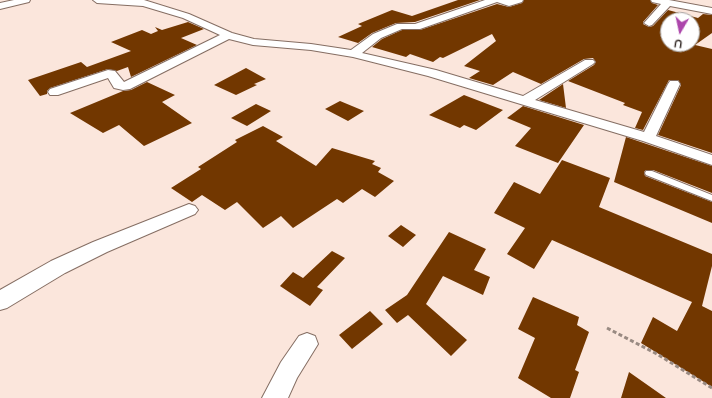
<!DOCTYPE html>
<html>
<head>
<meta charset="utf-8">
<style>
  body { margin:0 }
  #map { position:relative; width:712px; height:398px; overflow:hidden; background:#fbe6dc; font-family:"Varela Round",sans-serif }
  canvas { display:block }
  .north { position:absolute; left:660px; top:12px; width:40px; height:40px; box-sizing:border-box; background:#fff; border:1px solid #ada9a7; border-radius:50%; rotate:189deg; font-size:11px; font-weight:700; line-height:16px; text-align:center; color:#322824 }
  .north::after { content:''; display:block; margin:auto; width:14px; height:18px; background:#ac46ab; clip-path:polygon(50% 0,100% 100%,50% 72%,0 100%) }
</style>
</head>
<body>
<div id="map">
<canvas width="712" height="398"></canvas>
<div class="north">U</div>
</div>
<script>
const g = document.querySelector('canvas').getContext('2d');
g.lineJoin = 'round';
function fill(path, color) {
  g.fillStyle = color;
  g.fill(path, 'evenodd');
}
function toPath(rows) {
  const path = new Path2D();
  for (const r of rows) {
    path.moveTo(r[0], r[1]);
    for (let i = 2; i < r.length; i += 2) path.lineTo(r[i], r[i + 1]);
  }
  return path;
}
function stroke(path, color, width, dash) {
  g.strokeStyle = color;
  g.lineWidth = width;
  g.lineCap = dash ? 'butt' : 'round';
  g.setLineDash(dash || []);
  g.stroke(path);
}
fill(toPath([
  [458,0,480,0,415,22,396,23,372,33,358,43,338,37,362,26,358,24,392,10,412,16],
  [524,0,650,0,652,3,658,5,643,22,643,24,649,27,653,26,668,10,698,18,703,14,712,15,712,33,695,45,712,49,712,153,658,135,681,85,678,80,669,80,643,130,635,128,642,112,623,105,625,103,568,81,594,65,596,62,593,58,584,59,541,84,513,72,493,85,469,78,480,71,464,66,496,41,492,34,443,58,440,57,433,62,410,54,406,57,372,47,382,39,402,30,420,30,497,4,509,7,522,3],
  [668,20,692,20,692,44,668,44],
  [188,22,204,29,181,38,197,45,131,77,128,67,117,71,108,69,50,88,47,91,47,94,40,96,28,80,81,62,87,67,131,51,111,42,142,30,151,34,158,31,155,27,162,30],
  [246,68,266,79,254,84,257,85,236,95,214,85],
  [147,82,175,95,162,102,192,123,144,146,119,125,103,133,70,113,123,91,131,90],
  [563,84,566,108,539,100],
  [464,95,503,110,476,130,464,125,460,128,429,115],
  [340,101,364,111,348,121,325,109],
  [256,104,271,111,247,126,231,118],
  [523,106,584,125,558,163,515,146,531,128,507,118],
  [263,126,283,137,276,141,316,166,332,148,375,161,372,164,381,168,378,172,394,181,375,197,362,189,343,203,337,199,293,228,281,216,263,228,237,202,225,210,202,195,192,202,171,188,201,169,198,167,237,142,235,140],
  [626,137,712,166,712,193,653,170,646,170,644,172,645,176,712,202,712,223,614,182],
  [562,160,610,178,599,207,712,254,712,266,702,306,712,311,712,387,641,343,653,317,677,331,692,302,552,240,534,269,507,254,525,228,494,213,514,182,540,194],
  [401,225,416,235,403,247,388,236],
  [449,232,486,249,474,270,490,277,483,295,443,276,426,304,467,340,451,356,408,315,397,323,385,310,407,295],
  [332,251,345,258,317,287,323,290,310,306,280,286,293,272,303,278],
  [533,297,579,317,577,325,589,332,575,370,579,372,570,398,551,398,518,378,535,338,518,329],
  [370,311,383,324,352,349,339,335],
  [629,372,666,398,621,398]
]), '#723700');
const lane = toPath([
  [646,171,652,171,712,195,712,201,646,175,645,173,646,171]
]);
const street = toPath([
  [14,0,30,0,29,2,0,9,0,3,14,0],
  [93,0,144,0,189,14,232,33,254,39,311,44,351,50,373,34,397,24,415,24,485,0,523,0,522,2,509,6,497,2,420,29,402,29,381,38,362,53,436,70,523,96,585,60,593,60,595,62,593,64,535,100,644,132,668,84,670,81,678,81,680,84,656,136,712,155,712,165,643,141,428,76,353,57,311,50,253,45,229,39,130,89,123,90,114,88,108,78,58,95,50,95,48,92,50,89,108,70,115,71,124,82,220,35,183,18,143,6,97,3,93,0],
  [651,0,669,0,712,8,712,14,670,6,652,25,649,26,644,23,661,4,652,2,651,0],
  [189,204,195,206,198,210,195,214,107,252,65,273,7,308,0,310,0,290,51,261,93,242,189,204],
  [307,333,315,336,318,344,297,378,288,398,262,398,281,362,299,336,307,333]
]);
stroke(lane, '#856e63', 2);
stroke(street, '#856e63', 2);
stroke(toPath([
  [607,328,657,354,712,388]
]), '#998a82', 3, [4, 2.5]);
fill(lane, '#fff');
fill(street, '#fff');
</script>
</body>
</html>
